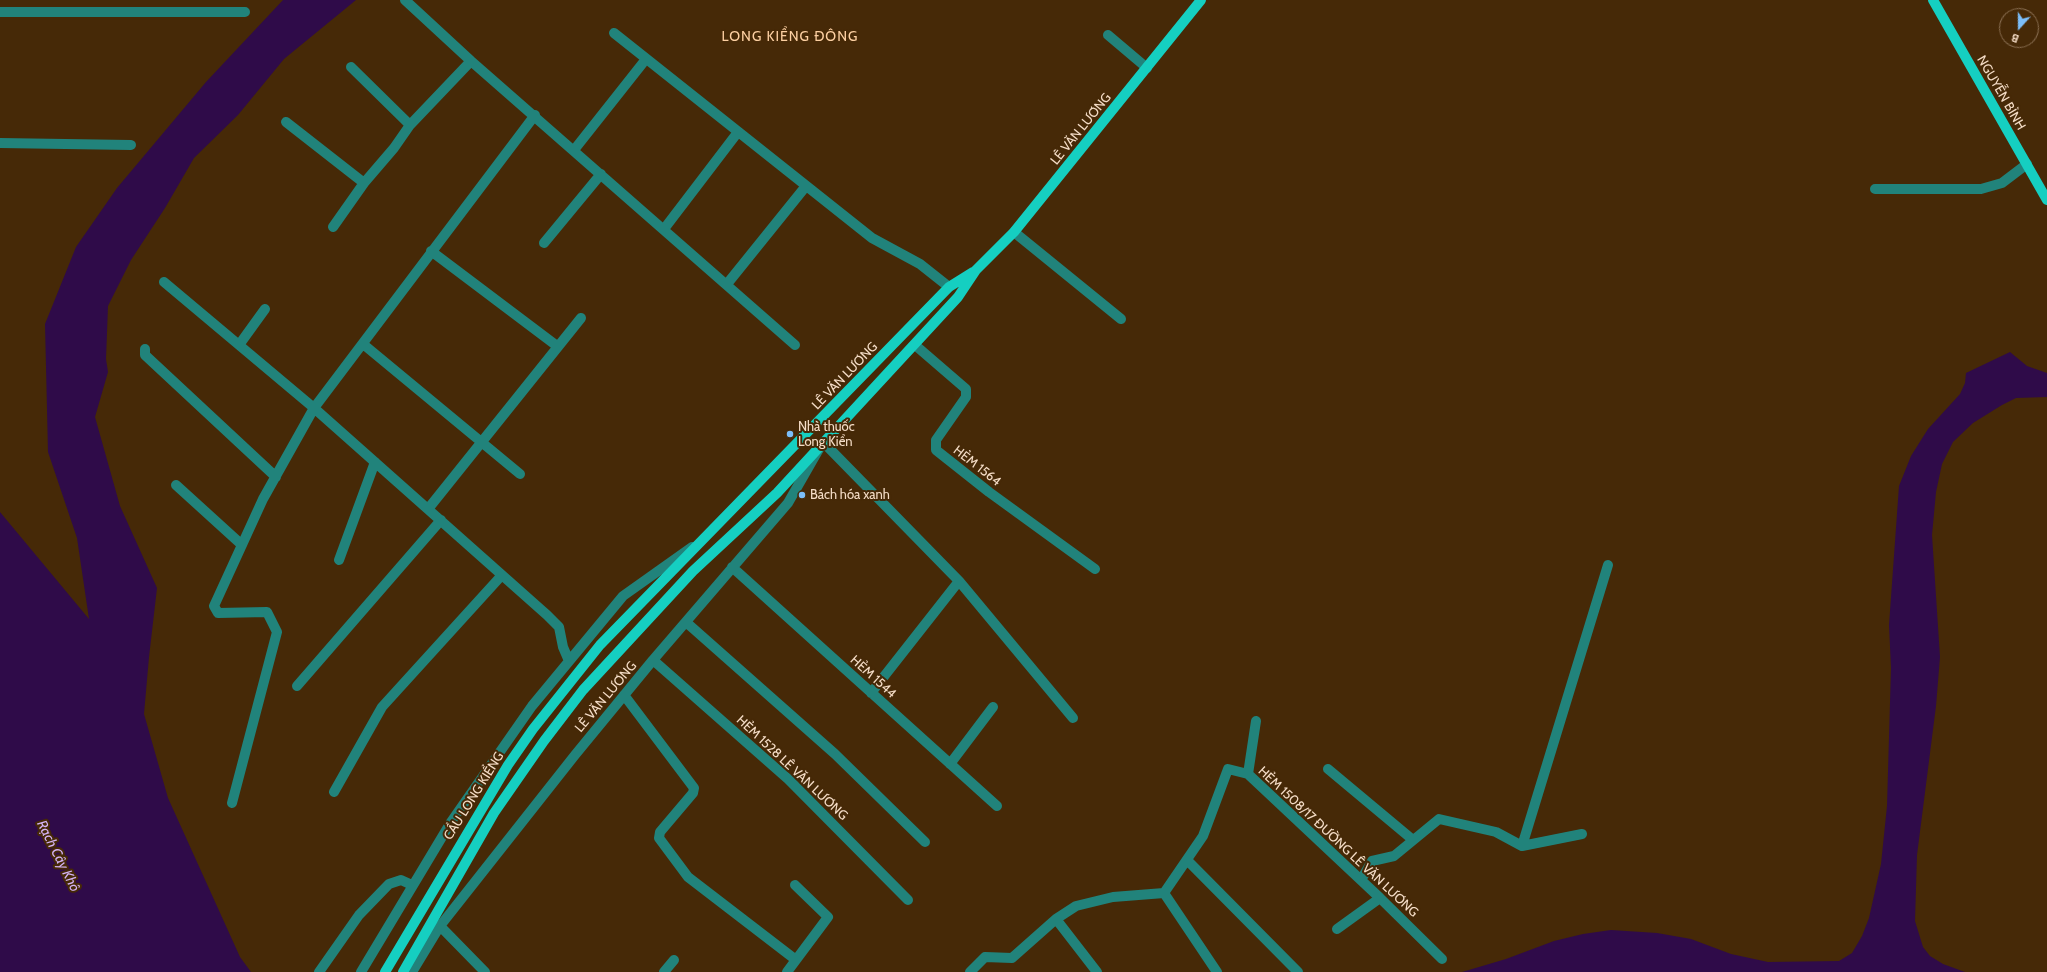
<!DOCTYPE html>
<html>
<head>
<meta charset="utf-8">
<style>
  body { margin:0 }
  #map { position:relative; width:2047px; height:972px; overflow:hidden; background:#462907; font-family:Cabin,sans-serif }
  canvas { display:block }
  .north { position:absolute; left:1999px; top:8px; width:40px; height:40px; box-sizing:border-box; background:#462907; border:1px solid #8c7154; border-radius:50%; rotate:201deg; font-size:11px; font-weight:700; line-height:16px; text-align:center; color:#f5ddc7 }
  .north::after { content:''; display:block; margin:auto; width:14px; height:18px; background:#7cbef9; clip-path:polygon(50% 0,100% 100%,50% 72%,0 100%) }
</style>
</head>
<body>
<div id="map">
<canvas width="2047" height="972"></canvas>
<div class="north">B</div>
</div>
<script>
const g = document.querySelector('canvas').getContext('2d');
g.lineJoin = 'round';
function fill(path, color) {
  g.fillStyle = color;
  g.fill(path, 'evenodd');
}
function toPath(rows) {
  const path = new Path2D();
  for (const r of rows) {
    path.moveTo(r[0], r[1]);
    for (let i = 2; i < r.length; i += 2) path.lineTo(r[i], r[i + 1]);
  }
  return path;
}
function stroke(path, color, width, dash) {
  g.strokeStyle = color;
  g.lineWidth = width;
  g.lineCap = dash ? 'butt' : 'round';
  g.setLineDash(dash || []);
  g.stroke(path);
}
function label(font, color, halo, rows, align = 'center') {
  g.font = font + ' Cabin,sans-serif';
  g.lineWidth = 4;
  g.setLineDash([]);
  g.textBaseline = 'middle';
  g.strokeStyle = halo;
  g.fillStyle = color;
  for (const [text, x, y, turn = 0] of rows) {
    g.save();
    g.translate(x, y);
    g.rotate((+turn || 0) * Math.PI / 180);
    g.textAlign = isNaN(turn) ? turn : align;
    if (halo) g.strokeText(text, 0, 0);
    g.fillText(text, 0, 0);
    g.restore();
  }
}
fill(toPath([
  [283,0,356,0,284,59,238,115,194,158,165,208,131,260,108,306,106,359,108,372,95,417,120,506,157,588,149,657,144,714,168,798,240,957,251,972,0,972,0,512,89,619,77,538,48,452,45,324,76,247,117,188,206,82],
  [2010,352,2027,366,2047,373,2047,397,2016,398,2002,405,1973,423,1953,442,1942,464,1936,492,1932,535,1940,657,1936,706,1917,855,1915,921,1923,947,1930,956,1943,964,1965,972,1462,972,1506,959,1554,941,1583,934,1611,930,1657,933,1691,939,1731,954,1768,962,1839,961,1852,953,1862,936,1869,918,1881,864,1887,806,1891,668,1889,625,1899,486,1911,456,1928,429,1960,394,1965,383,1966,373]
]), '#2f0b49');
stroke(toPath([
  [405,0,471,61,795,345],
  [0,12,245,12],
  [614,33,872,238,920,264,949,287],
  [1108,35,1147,68],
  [351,67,410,125],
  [535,115,314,408,547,615,559,627,563,647,569,661],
  [286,122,364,183],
  [0,143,131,145],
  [574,150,646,59],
  [1875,189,1981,189,2002,183,2027,164],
  [333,227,364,183,394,148,410,125,471,61],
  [664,229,738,132],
  [1014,232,1121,319],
  [544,243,601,174],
  [431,251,557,346],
  [164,282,314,408,263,499,214,606,218,613,267,612,277,632,232,803],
  [727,284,806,186],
  [363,344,520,474],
  [239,345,265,309],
  [915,345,966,389,966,397,936,440,936,450,989,492,1095,569],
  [145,349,145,355,276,477],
  [176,485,242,545],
  [428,509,581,318],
  [339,560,375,462],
  [732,567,997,806],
  [687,623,835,754,925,842],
  [653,660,788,779,908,900],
  [297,686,441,520],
  [871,693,959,581],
  [624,695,694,788,693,793,660,832,659,838,688,877,796,960],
  [950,764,993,707],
  [1328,769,1413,840],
  [1248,774,1256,721],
  [334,792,382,707,502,575],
  [1522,846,1608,565],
  [1187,860,1298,972],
  [1361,880,1372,861,1394,856,1439,819,1496,832,1522,846,1582,834],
  [1164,893,1217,972],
  [1056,919,1097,972],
  [440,926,485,972],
  [1337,929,1380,898],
  [319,972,359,915,389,884,401,880,412,885],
  [361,972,451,822,532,706,623,596,692,547],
  [412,972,440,926,575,755,653,660,788,503,823,442,959,581,1073,718],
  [664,972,674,960],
  [787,972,828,917,795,885],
  [970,972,985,957,1012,958,1056,919,1076,906,1113,897,1164,893,1203,836,1228,769,1248,774,1380,898,1442,959]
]), '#21837b', 10);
stroke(toPath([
  [1933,0,2047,200],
  [385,972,508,765,533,729,600,645,949,287,973,272],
  [403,972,494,813,544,741,583,690,693,571,777,493,958,297,976,270,1014,232,1201,0]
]), '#15cfc1', 10);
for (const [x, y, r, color] of [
  [790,434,4,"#7cbef9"],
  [802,495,4,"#7cbef9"]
]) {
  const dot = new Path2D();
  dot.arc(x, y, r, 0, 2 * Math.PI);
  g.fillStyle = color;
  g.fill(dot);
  stroke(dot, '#462907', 1.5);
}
label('13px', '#f5ddc7', '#462907', [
  ["NGUYỄN BÌNH",2001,93,60],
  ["LÊ VĂN LƯƠNG",1081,129,-51],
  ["LÊ VĂN LƯƠNG",845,376,-46],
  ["HẺM 1564",977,466,38],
  ["HẺM 1544",873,677,42],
  ["LÊ VĂN LƯƠNG",606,697,-50],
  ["HẺM 1528 LÊ VĂN LƯƠNG",792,768,43],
  ["CẦU LONG KIỂNG",474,796,-58],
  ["HẺM 1508/17 ĐƯỜNG LÊ VĂN LƯƠNG",1338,842,43]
]);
label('13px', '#f5ddc7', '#462907', [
  ["Nhà thuốc",798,427],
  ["Long Kiển",798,442],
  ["Bách hóa xanh",810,495]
], 'left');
g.letterSpacing = '1px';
label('14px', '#fdd0a2', '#462907', [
  ["LONG KIỂNG ĐÔNG",790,37]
]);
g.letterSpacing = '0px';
label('italic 14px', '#d4b3f6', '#462907', [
  ["Rạch Cây Khô",58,856,63]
]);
</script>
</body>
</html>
